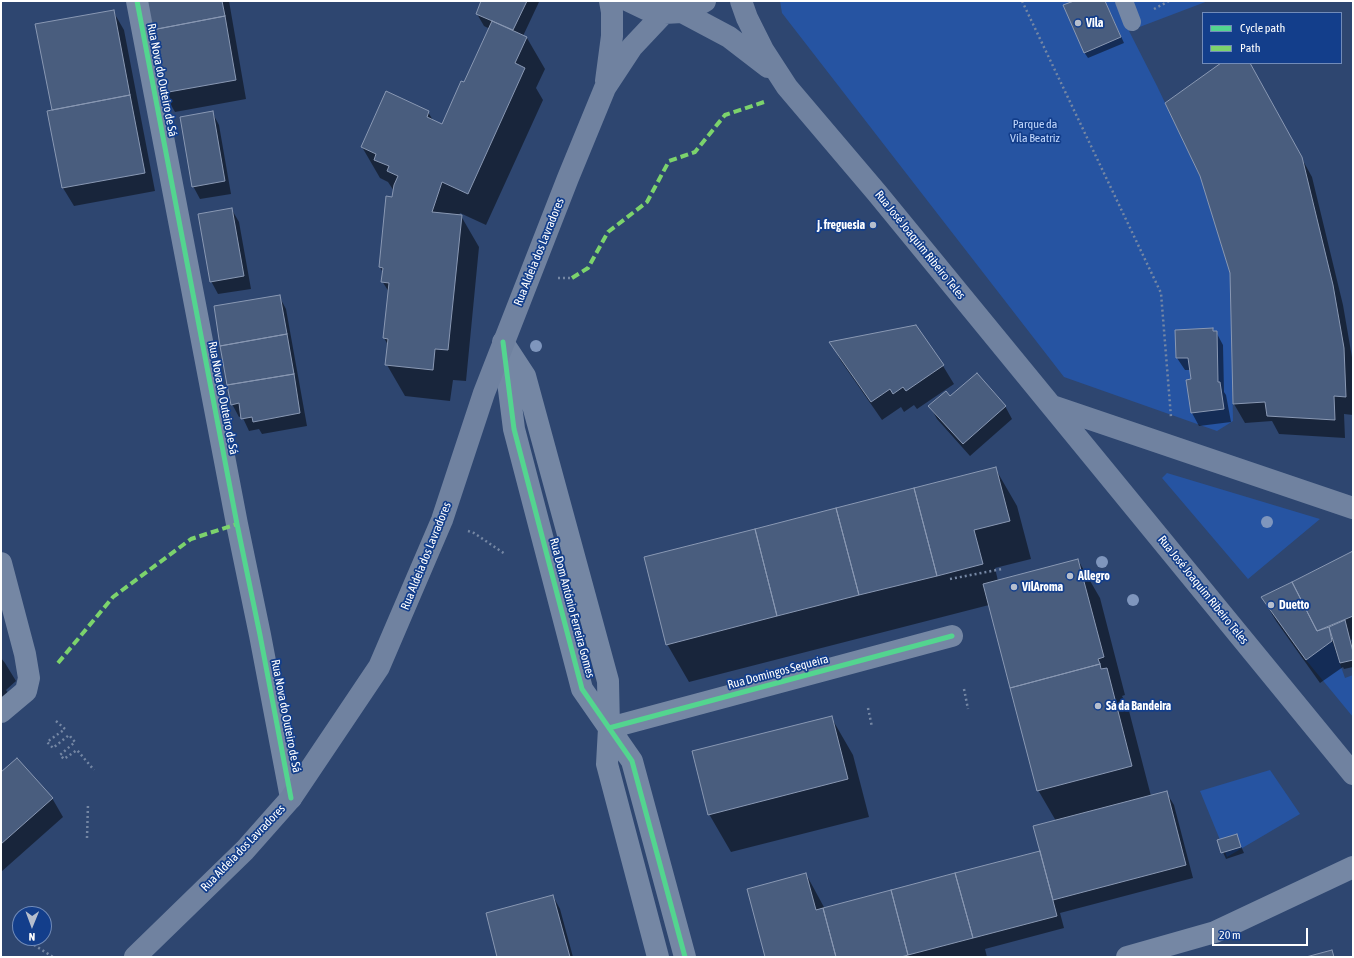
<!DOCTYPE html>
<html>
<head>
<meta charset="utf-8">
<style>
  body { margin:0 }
  #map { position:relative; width:1354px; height:958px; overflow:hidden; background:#2e4670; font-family:"Asap Condensed",sans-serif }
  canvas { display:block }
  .frame { position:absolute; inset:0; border:2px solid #fff; pointer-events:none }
  .legend { position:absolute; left:1202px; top:12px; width:140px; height:52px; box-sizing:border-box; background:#133e8b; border:1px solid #718bb9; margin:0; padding:5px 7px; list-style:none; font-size:12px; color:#fff }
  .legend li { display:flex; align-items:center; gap:8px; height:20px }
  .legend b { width:20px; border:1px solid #718bb9 }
  .north { position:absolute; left:12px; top:906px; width:40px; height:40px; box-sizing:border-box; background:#133e8b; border:1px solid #718bb9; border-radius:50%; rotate:181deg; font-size:11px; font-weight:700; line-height:16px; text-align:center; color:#fff }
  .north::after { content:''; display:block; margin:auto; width:14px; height:18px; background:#b6becd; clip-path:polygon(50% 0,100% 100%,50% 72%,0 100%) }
  .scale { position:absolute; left:1212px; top:928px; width:96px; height:18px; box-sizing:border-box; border:2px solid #fff; border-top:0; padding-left:5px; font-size:12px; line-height:14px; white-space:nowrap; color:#fff; -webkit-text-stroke:3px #133e8b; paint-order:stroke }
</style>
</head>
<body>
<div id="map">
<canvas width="1354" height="958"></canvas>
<div class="frame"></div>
<ul class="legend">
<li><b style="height:5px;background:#53d58f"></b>Cycle path</li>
<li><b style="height:5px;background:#7cd36c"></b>Path</li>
</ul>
<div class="north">N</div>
<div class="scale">20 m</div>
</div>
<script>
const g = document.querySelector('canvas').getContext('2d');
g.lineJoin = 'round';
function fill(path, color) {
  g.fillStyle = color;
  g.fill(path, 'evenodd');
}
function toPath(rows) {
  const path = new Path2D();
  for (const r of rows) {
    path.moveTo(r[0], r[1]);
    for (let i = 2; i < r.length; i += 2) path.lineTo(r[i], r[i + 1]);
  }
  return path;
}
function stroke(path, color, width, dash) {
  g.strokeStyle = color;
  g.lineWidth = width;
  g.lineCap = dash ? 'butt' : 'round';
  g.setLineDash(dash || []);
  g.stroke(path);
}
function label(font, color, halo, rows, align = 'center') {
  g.font = font + ' "Asap Condensed",sans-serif';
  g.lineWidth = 3.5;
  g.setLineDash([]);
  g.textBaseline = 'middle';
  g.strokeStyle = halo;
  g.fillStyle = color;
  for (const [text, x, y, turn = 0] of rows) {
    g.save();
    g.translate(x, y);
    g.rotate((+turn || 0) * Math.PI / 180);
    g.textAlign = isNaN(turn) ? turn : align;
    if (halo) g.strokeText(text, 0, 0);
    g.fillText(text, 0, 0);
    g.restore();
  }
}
fill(toPath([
  [780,1,1208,1,1129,31,1157,86,1200,176,1230,273,1233,421,1217,431,1064,377,782,13],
  [1167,473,1320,519,1248,579,1162,478],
  [1332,641,1345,678,1353,675,1353,717,1306,660],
  [1270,770,1300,814,1227,857,1200,791]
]), '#2654a2');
fill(toPath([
  [147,1,229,1,246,99,175,112,164,93],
  [482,1,538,1,539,2,523,36,527,38,545,69,536,88,543,100,486,225,460,213,459,216,461,216,479,247,466,381,453,380,450,401,405,396,387,365,388,345,384,338,389,292,382,281,383,273,380,267,394,191,388,182,380,178,362,147,428,112,434,122,442,126,465,83,490,29,484,26,477,14],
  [1076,1,1105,1,1124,43,1088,58,1084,52],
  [113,11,124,30,155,191,74,206,63,188,48,111,53,110,37,25],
  [1223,63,1249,63,1312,177,1343,305,1353,363,1353,415,1344,414,1345,438,1279,434,1272,421,1245,423,1234,404,1231,273],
  [212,112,219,125,231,194,200,199,193,186],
  [232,210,239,222,251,289,218,294,211,281],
  [279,296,286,309,307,426,262,434,259,429,249,431,242,416,239,417,232,404],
  [1213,329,1214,332,1216,332,1223,345,1224,392,1226,395,1231,422,1199,426,1192,413,1188,380,1192,380,1191,370,1185,370,1177,358],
  [831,343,943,366,954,384,917,409,914,405,904,412,901,407,882,420,841,361],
  [950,397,1005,406,1012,419,970,456,937,419,930,406],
  [995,468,1017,506,1031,559,995,568,998,581,1078,560,1100,598,1125,695,1122,696,1128,707,1151,796,1166,792,1174,805,1193,878,1060,913,1064,928,985,949,987,957,766,957,806,874,825,909,1041,851,1056,821,1038,790,989,605,689,682,667,644],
  [1353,552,1353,639,1351,640,1353,648,1353,667,1344,669,1343,667,1320,683,1276,621,1262,597],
  [1,658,5,663,16,681,6,690,12,699,1,709],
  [831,717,853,755,869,817,731,852,709,814],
  [1,774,52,798,63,817,1,872],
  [1236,835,1244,853,1226,859,1218,841],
  [553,896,560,909,573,957,498,957]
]), '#0007');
const building = toPath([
  [146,1,222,1,225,16,152,30,146,1],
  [481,1,527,1,513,30,476,14,481,1],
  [1074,1,1105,1,1121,37,1084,53,1063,5,1074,1],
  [114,10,130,95,52,110,35,24,114,10],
  [225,16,236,80,163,93,152,30,225,16],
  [492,21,527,37,515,63,525,68,468,194,442,182,432,212,462,215,448,350,435,349,433,370,385,365,388,339,383,338,389,283,381,282,383,268,379,267,386,196,392,197,394,185,398,176,387,171,389,166,374,160,376,154,361,147,386,91,429,111,427,117,442,124,461,81,464,82,492,21],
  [1221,63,1250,63,1302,157,1333,285,1344,348,1346,397,1334,396,1335,420,1267,416,1265,402,1233,404,1230,273,1200,176,1165,103,1221,63],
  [130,95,145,173,62,188,47,111,130,95],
  [213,111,225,181,192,187,180,117,213,111],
  [232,208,244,276,210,282,198,214,232,208],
  [280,295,287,334,220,346,214,306,280,295],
  [916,325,944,365,906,391,903,387,893,394,890,389,871,402,829,342,916,325],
  [1213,328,1213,331,1217,331,1218,382,1220,382,1224,409,1191,413,1186,380,1191,379,1188,358,1176,358,1175,330,1213,328],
  [287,334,294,374,227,385,220,346,287,334],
  [977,373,1006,406,963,444,928,406,946,391,950,396,977,373],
  [294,374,300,413,253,422,252,417,241,419,239,403,231,405,227,385,294,374],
  [996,467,1010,521,974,530,983,564,937,576,914,488,996,467],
  [914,488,937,576,859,595,836,508,914,488],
  [836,508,859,595,777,616,755,529,836,508],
  [755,529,777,616,666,645,644,557,755,529],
  [1353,551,1353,616,1317,631,1292,582,1353,551],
  [1078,559,1104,657,1098,659,1100,664,1010,688,983,584,1078,559],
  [1292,582,1317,631,1329,627,1332,641,1306,660,1261,597,1292,582],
  [1345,620,1353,652,1353,660,1340,663,1329,627,1345,620],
  [1100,664,1101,669,1107,668,1132,766,1037,791,1010,688,1100,664],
  [832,716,848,779,708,815,692,751,832,716],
  [17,758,53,798,1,844,1,772,17,758],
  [1167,791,1186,865,1053,900,1033,826,1167,791],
  [1237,834,1241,847,1221,853,1217,840,1237,834],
  [1040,851,1057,916,973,938,955,873,1040,851],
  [806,873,816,910,823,908,836,957,765,957,747,889,806,873],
  [955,873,973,938,908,955,891,890,955,873],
  [891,890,908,955,901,957,836,957,823,908,891,890],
  [553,895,570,957,497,957,486,913,553,895],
  [1332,950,1334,957,1306,957,1332,950]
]);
fill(building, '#495d7e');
stroke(building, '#8998b3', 1);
stroke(toPath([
  [1022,1,1161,293,1171,417],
  [1154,9,1169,1],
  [558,278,572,278],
  [468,531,474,533,505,554],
  [950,579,1002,569],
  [964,689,968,709],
  [868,708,872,727],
  [56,721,65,729,47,742,53,748,69,735,75,742,60,755,64,759,77,750,94,770],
  [87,838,88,804],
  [34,945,53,957]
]), '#7587a4', 2.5, [2, 3]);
stroke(toPath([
  [1124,1,1132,22]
]), '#7587a4', 18);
stroke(toPath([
  [137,1,237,524,260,635,291,798],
  [503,342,514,429,582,689,632,761,685,957],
  [506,347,525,376,608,681,609,728,607,764,658,957],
  [1,563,25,654,29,678,26,691,1,712],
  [609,728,952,636],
  [1127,957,1215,932,1353,867]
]), '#7587a4', 22);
stroke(toPath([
  [629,1,652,12,664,13,682,12,695,7,705,1],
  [741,1,747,18,763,50,787,87,877,193,1353,774],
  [682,12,729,37,768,67],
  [606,81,612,36,612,12,610,1],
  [1052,406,1353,508],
  [135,957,245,850,291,798,379,667,442,520,484,393,568,178,605,88,632,47,664,13]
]), '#7082a0', 22);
stroke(toPath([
  [572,278,588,268,608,232,647,202,669,161,695,152,725,115,767,101],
  [58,663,113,597,191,539,237,524]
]), '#7cd36c', 4, [8, 4]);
stroke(toPath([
  [137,1,237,524,260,635,291,798],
  [503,342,514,429,582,689,632,761,685,957],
  [609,728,952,636]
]), '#53d58f', 5);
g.fillStyle = '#7f96bd';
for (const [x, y] of [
  [536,346],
  [1267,522],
  [1102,562],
  [1133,600]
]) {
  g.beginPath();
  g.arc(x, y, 6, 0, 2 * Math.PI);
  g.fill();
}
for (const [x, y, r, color] of [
  [1078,23,4,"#b6becd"],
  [873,225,4,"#b6becd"],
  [1070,576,4,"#b6becd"],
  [1014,587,4,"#b6becd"],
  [1271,605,4,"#b6becd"],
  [1098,706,4,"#b6becd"]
]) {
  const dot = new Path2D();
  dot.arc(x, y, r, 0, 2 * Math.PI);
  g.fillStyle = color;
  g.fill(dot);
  stroke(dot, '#133e8b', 1.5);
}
label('bold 12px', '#fff', '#133e8b', [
  ["Vila",1086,23],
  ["j. freguesia",865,225,"right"],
  ["Allegro",1078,576],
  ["VilAroma",1022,587],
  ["Duetto",1279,605],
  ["Sá da Bandeira",1106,706]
], 'left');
label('12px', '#fff', '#133e8b', [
  ["Rua Nova do Outeiro de Sá",162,80,79],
  ["Rua José Joaquim Ribeiro Teles",920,245,51],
  ["Rua Aldeia dos Lavradores",539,252,-68],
  ["Rua Nova do Outeiro de Sá",223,398,79],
  ["Rua Aldeia dos Lavradores",426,556,-68],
  ["Rua José Joaquim Ribeiro Teles",1203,590,51],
  ["Rua Dom António Ferreira Gomes",572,608,75],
  ["Rua Domingos Sequeira",778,672,-15],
  ["Rua Nova do Outeiro de Sá",286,716,79],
  ["Rua Aldeia dos Lavradores",243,848,-46]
]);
label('12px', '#c1d7fc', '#133e8b', [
  ["Parque da",1035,124],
  ["Vila Beatriz",1035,138]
]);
</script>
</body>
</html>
